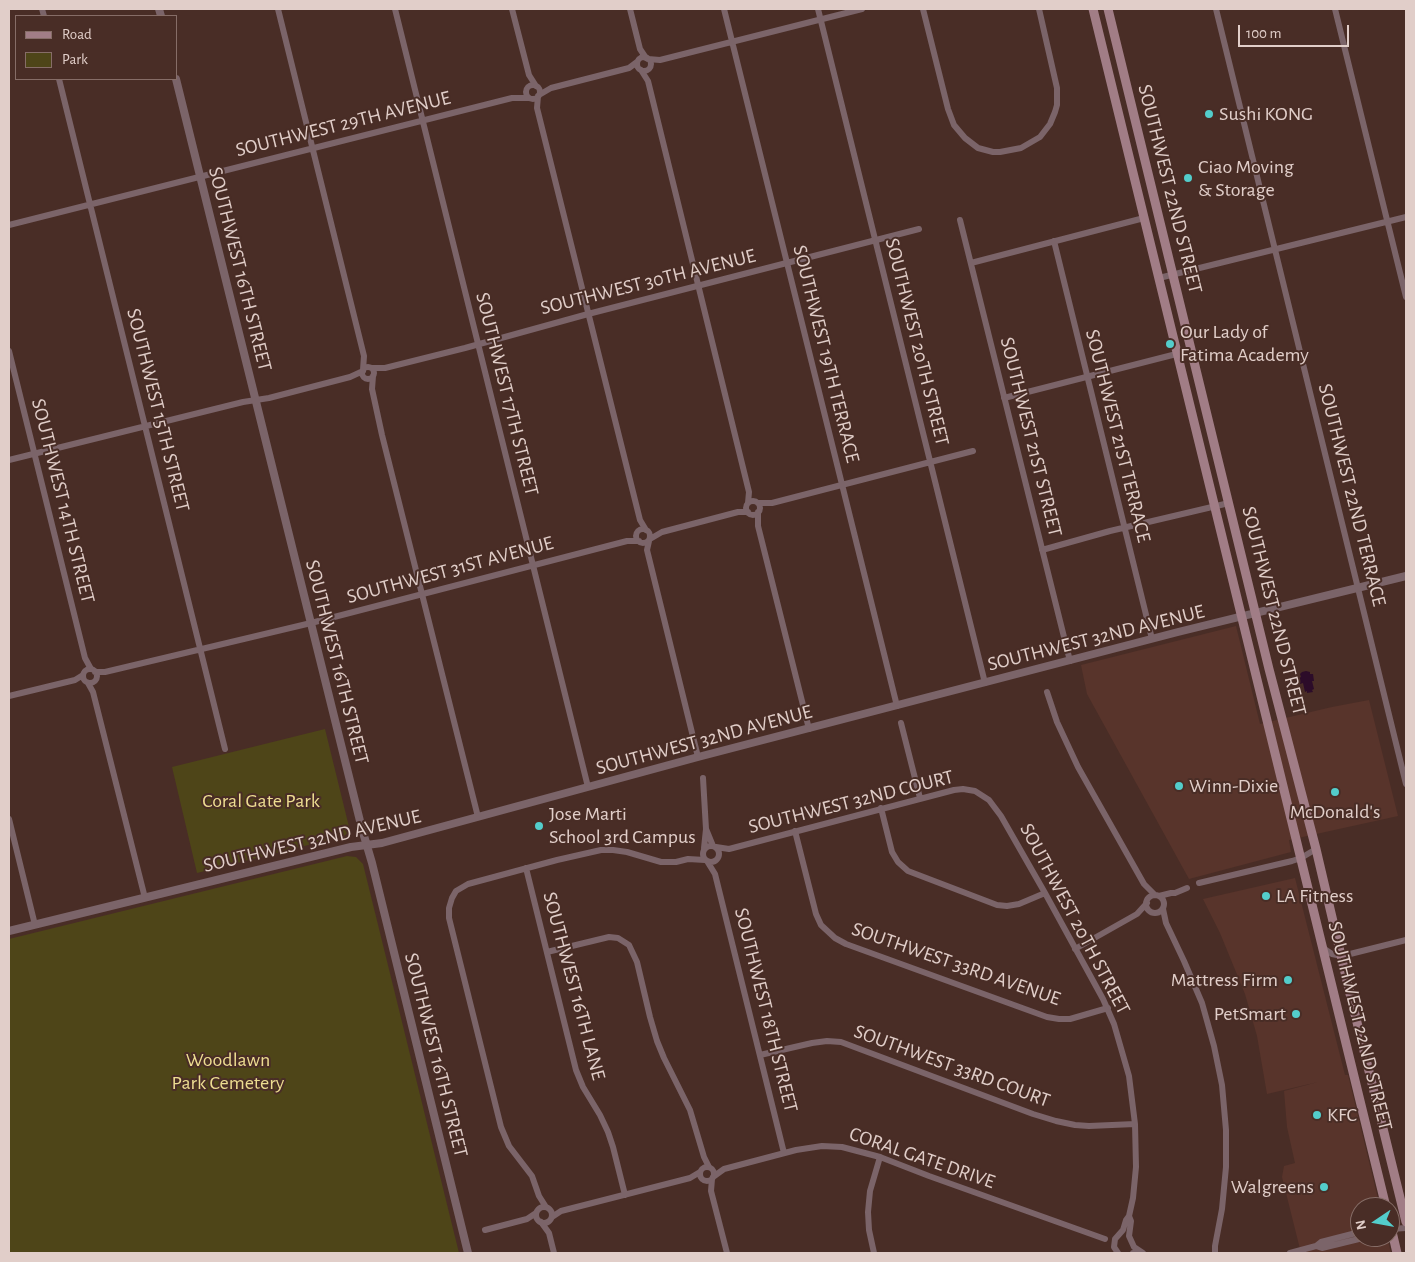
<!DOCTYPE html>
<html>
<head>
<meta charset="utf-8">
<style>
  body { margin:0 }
  #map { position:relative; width:1415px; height:1262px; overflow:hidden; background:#492d26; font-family:"Alegreya Sans",sans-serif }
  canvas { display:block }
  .frame { position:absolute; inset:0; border:10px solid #e1cec9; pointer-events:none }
  .legend { position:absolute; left:15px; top:15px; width:162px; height:65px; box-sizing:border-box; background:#492d26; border:1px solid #866d67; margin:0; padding:6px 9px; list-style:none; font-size:15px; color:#e1cec9 }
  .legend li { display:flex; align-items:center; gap:10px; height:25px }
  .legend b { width:25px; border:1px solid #866d67 }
  .north { position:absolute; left:1350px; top:1197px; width:50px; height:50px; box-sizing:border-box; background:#492d26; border:1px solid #866d67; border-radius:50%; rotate:258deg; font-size:14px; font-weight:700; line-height:20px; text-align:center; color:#e1cec9 }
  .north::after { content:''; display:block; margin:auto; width:18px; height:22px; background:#53cdcb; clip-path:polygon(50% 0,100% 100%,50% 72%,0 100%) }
  .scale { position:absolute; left:1238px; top:25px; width:111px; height:22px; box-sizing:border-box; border:2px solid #e1cec9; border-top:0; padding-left:6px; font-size:15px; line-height:18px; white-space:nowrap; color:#e1cec9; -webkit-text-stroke:4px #492d26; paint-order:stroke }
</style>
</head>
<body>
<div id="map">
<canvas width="1415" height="1262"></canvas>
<div class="frame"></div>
<ul class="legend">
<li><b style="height:6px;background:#a17d86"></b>Road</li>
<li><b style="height:14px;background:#4e4518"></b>Park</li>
</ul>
<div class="north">N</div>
<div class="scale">100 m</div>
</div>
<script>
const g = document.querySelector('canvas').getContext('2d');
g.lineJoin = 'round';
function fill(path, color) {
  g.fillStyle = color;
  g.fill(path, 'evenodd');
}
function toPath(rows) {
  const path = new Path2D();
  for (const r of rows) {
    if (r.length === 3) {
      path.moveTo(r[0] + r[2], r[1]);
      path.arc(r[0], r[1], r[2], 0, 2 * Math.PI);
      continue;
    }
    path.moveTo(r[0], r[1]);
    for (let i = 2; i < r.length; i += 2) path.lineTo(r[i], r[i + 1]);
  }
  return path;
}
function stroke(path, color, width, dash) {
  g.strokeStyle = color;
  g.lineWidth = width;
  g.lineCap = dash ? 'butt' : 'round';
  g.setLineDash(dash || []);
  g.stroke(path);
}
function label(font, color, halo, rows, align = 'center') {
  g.font = font + ' "Alegreya Sans",sans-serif';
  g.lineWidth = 4;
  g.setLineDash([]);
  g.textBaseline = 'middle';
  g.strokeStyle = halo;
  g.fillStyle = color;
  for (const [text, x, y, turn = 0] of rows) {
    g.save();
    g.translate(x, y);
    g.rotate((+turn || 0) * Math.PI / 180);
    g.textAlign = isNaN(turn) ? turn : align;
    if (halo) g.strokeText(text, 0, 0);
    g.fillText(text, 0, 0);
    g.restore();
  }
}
fill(toPath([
  [1236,626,1260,724,1332,707,1369,700,1398,816,1289,840,1291,852,1189,879,1087,694,1081,665],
  [1295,878,1345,1075,1348,1075,1380,1207,1360,1207,1360,1237,1387,1237,1391,1253,1301,1253,1282,1177,1284,1166,1295,1163,1287,1127,1284,1091,1318,1082,1267,1094,1257,1036,1245,994,1220,933,1203,899]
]), '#58342b');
fill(toPath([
  [325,729,350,831,344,836,197,873,172,767],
  [347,856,356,857,363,864,459,1253,9,1253,9,939]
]), '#4e4518');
fill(toPath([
  [1306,671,1310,672,1310,674,1313,674,1314,681,1312,681,1314,689,1312,690,1313,692,1307,693,1307,691,1305,692,1303,683,1300,684,1299,678,1301,677,1300,674,1302,672]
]), '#2c0c29');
stroke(toPath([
  [42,9,44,16],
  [278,9,364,356,363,370],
  [395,9,588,787],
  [512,9,529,75,536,86],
  [630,9,640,49,646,58],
  [724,9,897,706],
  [818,9,985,683],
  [923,9,948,109,954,125,965,138,978,148,993,152,1000,152,1021,148,1040,137,1050,124,1055,112,1057,105,1057,88,1039,9],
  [1216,9,1406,784],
  [1335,9,1406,297],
  [644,64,7],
  [648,59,660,60,862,9],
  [641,70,648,81,749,492,748,503],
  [59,79,225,749],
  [533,92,7],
  [539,95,551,88,629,68,637,62],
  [538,96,537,108,640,520,646,530],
  [960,220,1070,661],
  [9,225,512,98,529,98],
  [1054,241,1152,639],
  [971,263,1144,218],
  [1159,278,1406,217],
  [9,351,85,658,91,669],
  [368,373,6],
  [372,368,385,368,465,348,588,314,919,229],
  [373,376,372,389,382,435,478,817],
  [1004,398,1192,350],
  [9,460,243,402,269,398,350,377,363,371],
  [753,508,7],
  [758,503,772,503,973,451],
  [758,512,758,526,809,729],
  [643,536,7],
  [650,539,662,532,738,512,748,512],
  [649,541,647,550,698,757],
  [1042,550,1110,531,1229,503],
  [90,676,7],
  [95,672,105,672,311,623,627,541,639,541],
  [88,683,93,692,145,898],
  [1047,692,1057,722,1078,767,1144,884,1155,895],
  [9,696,75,680,83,675],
  [901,723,920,798],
  [703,778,706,829,704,848],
  [881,808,892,852,898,862,908,871,997,905,1007,906,1019,904,1045,893],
  [9,819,35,925],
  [706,829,713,846],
  [795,831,816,914,821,925,835,938,846,944,1047,1017,1059,1019,1070,1019,1108,1008],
  [711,854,8],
  [716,847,729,849,954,790,963,789,975,791,989,800,1001,816,1045,893,1103,999,1114,1024,1129,1076,1135,1124,1136,1167,1133,1198,1129,1216,1131,1221,1129,1236,1134,1247,1143,1253],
  [707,861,715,874,784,1153],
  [526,868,576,1070,583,1087,600,1115,608,1132,613,1147,625,1195],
  [1199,883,1292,861,1301,858,1316,849],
  [1155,904,9],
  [1159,896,1171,893,1175,893,1187,888],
  [1163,909,1166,923,1184,961,1202,1003,1214,1046,1222,1085,1226,1130,1226,1167,1222,1209,1215,1246,1215,1253],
  [1323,948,1332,954,1342,956,1406,940],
  [1075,949,1137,914,1147,903],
  [547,952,609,937,618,938,629,945,637,962,650,1017,657,1041,664,1058,690,1110,704,1157,709,1167],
  [760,1055,812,1043,827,1041,841,1042,1033,1114,1056,1121,1075,1125,1089,1126,1135,1124],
  [707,1174,7],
  [713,1177,724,1169,796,1150,822,1146,842,1147,880,1157,929,1176,1105,1239],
  [712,1179,711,1191,727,1253],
  [546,1207,539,1196,532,1176,509,1146,501,1127,449,918,449,908,452,898,456,891,468,884,557,860,601,850,613,850,627,852,661,862,676,862,688,859,705,860],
  [544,1215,8],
  [552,1217,561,1211,690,1178,700,1172],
  [541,1222,549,1233,554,1253],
  [1390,1229,1406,1228],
  [485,1230,527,1219,536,1213],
  [1316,1246,1321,1242,1360,1232],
  [874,1253,869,1230,868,1212,870,1191,880,1157],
  [1118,1253,1114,1247,1115,1239,1123,1230,1126,1220,1129,1216],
  [1133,1253,1136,1253],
  [1290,1253,1316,1246,1322,1248,1367,1237]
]), '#7b6469', 6);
stroke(toPath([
  [159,9,161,16],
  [176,79,362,829,372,863,468,1253],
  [9,931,351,847,382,843,698,757,1178,632,1406,576]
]), '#7b6469', 8);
stroke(toPath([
  [1093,9,1386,1207],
  [1108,9,1269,669,1316,849,1351,998,1406,1222],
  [1390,1223,1397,1253]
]), '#a17d86', 9);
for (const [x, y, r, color] of [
  [1209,114,5,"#53cdcb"],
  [1188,178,5,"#53cdcb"],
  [1170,344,5,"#53cdcb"],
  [1179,786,5,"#53cdcb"],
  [1335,792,5,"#53cdcb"],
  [539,826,5,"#53cdcb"],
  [1266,896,5,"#53cdcb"],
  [1288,980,5,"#53cdcb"],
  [1296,1014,5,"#53cdcb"],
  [1317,1115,5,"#53cdcb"],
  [1324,1187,5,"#53cdcb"]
]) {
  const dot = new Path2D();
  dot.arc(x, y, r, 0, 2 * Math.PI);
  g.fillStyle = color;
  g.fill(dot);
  stroke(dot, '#492d26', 2);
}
label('20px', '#e1cec9', '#492d26', [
  ["Sushi KONG",1219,114],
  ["Ciao Moving",1198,167],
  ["& Storage",1198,190],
  ["Our Lady of",1180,332],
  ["Fatima Academy",1180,355],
  ["Winn-Dixie",1189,786],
  ["McDonald's",1335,812,"center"],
  ["Jose Marti",549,814],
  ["School 3rd Campus",549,837],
  ["LA Fitness",1276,896],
  ["Mattress Firm",1278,980,"right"],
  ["PetSmart",1286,1014,"right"],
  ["KFC",1327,1115],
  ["Walgreens",1314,1187,"right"]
], 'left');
label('20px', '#e1cec9', '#492d26', [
  ["SOUTHWEST 29TH AVENUE",343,124,-14],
  ["SOUTHWEST 22ND STREET",1170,189,76],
  ["SOUTHWEST 16TH STREET",240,269,76],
  ["SOUTHWEST 30TH AVENUE",648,282,-14],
  ["SOUTHWEST 20TH STREET",917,342,76],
  ["SOUTHWEST 19TH TERRACE",826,354,76],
  ["SOUTHWEST 17TH STREET",507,394,76],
  ["SOUTHWEST 15TH STREET",158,410,76],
  ["SOUTHWEST 21ST TERRACE",1118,436,76],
  ["SOUTHWEST 21ST STREET",1031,437,76],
  ["SOUTHWEST 22ND TERRACE",1352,495,76],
  ["SOUTHWEST 14TH STREET",63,501,76],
  ["SOUTHWEST 31ST AVENUE",450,570,-15],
  ["SOUTHWEST 22ND STREET",1274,611,76],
  ["SOUTHWEST 32ND AVENUE",1096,638,-14],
  ["SOUTHWEST 16TH STREET",337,662,76],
  ["SOUTHWEST 32ND AVENUE",704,740,-15],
  ["SOUTHWEST 32ND COURT",851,802,-14],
  ["SOUTHWEST 32ND AVENUE",312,841,-13],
  ["SOUTHWEST 20TH STREET",1075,919,62],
  ["SOUTHWEST 33RD AVENUE",956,964,19],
  ["SOUTHWEST 16TH LANE",574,986,75],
  ["SOUTHWEST 18TH STREET",766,1010,76],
  ["SOUTHWEST 22ND STREET",1360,1026,76],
  ["SOUTHWEST 16TH STREET",436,1055,76],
  ["SOUTHWEST 33RD COURT",952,1066,20],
  ["CORAL GATE DRIVE",922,1158,19]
]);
label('20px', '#eddd91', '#492d26', [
  ["Coral Gate Park",261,801],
  ["Woodlawn",228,1060],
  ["Park Cemetery",228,1083]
]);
</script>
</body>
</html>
